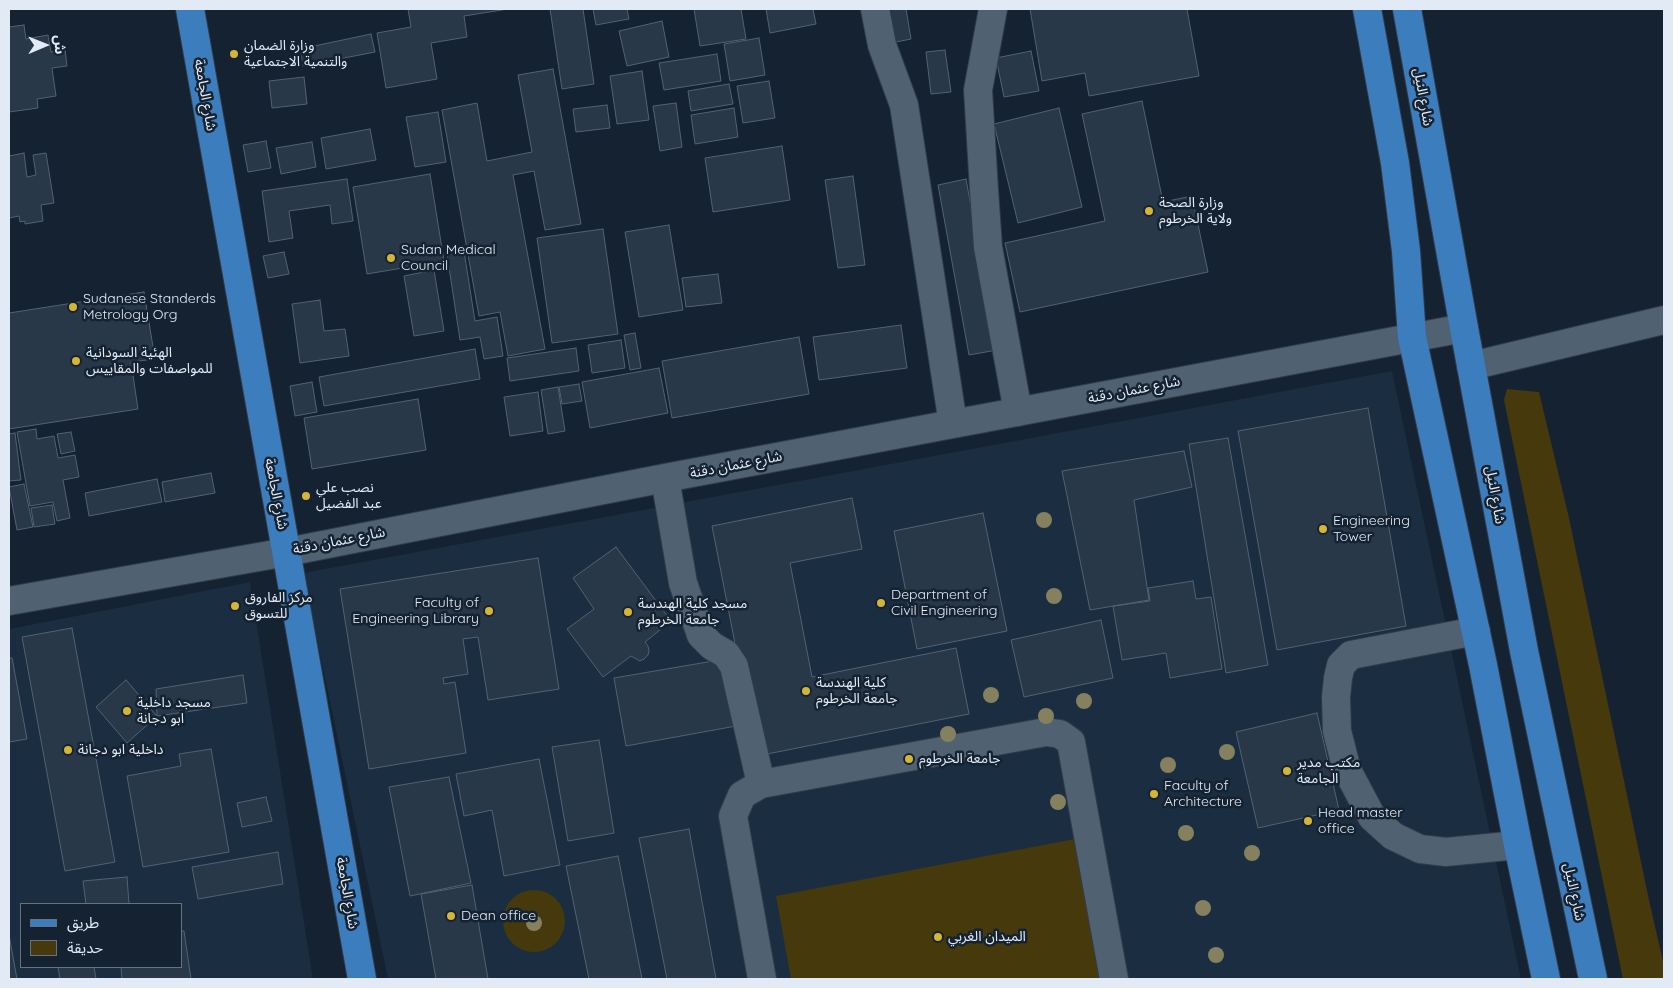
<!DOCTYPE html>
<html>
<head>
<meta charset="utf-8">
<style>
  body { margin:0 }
  #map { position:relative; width:1673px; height:988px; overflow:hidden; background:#142231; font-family:Quicksand,"Noto Sans Arabic",sans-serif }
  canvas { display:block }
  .frame { position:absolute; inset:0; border:10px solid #e2ebf5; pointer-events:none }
  .legend { position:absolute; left:20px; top:903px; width:162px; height:65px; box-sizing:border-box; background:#142231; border:1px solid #66727f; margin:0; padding:6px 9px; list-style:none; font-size:15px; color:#e2ebf5 }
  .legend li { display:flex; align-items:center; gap:10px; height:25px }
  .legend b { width:25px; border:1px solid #66727f }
  .north { position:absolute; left:20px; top:20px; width:50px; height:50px; -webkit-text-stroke:4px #142231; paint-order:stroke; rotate:89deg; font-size:14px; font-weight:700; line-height:20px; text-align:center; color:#e2ebf5 }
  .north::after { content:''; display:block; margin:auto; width:18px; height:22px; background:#e2ebf5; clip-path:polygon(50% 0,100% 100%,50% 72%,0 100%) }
</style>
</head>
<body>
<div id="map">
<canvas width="1673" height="988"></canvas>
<div class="frame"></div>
<ul class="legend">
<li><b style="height:6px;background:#3c7ebd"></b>طريق</li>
<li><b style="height:14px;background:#463a0d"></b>حديقة</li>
</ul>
<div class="north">ش</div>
</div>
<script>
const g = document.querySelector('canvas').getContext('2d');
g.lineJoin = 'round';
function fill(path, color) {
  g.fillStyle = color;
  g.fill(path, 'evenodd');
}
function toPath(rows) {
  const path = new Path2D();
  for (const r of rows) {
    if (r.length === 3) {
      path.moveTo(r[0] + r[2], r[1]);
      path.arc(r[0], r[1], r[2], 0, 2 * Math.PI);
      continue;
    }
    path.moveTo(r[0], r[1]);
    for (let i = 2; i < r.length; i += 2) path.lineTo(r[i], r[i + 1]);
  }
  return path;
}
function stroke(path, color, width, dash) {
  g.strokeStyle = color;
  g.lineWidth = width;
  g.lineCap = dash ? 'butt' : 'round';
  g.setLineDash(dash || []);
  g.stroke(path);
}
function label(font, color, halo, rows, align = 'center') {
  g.font = font + ' Quicksand,"Noto Sans Arabic",sans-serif';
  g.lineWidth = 5;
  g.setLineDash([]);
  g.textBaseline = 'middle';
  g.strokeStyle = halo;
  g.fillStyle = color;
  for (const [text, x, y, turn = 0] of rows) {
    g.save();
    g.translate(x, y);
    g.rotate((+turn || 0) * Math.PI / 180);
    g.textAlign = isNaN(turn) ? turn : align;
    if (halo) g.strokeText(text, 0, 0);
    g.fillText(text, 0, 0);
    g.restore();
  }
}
fill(toPath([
  [1392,371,1521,979,388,979,303,573],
  [250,582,313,979,9,979,9,629],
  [21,904,181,904,181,967,21,967]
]), '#1a2d41');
fill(toPath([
  [1507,389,1539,392,1569,518,1649,900,1664,966,1664,979,1623,979,1504,400],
  [1075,839,1101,979,791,979,776,896],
  [534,921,31]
]), '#463a0d');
const building = toPath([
  [408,9,508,9,464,16,467,37,431,43,437,79,386,88,377,33,411,27,408,9],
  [550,9,583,9,594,84,562,89,550,9],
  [593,9,627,9,629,19,596,25,593,9],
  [694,9,741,9,746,39,700,46,694,9],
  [766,9,813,9,816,24,770,33,766,9],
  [880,9,906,9,911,39,886,44,880,9],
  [1030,9,1187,9,1199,76,1089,96,1085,73,1042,81,1030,9],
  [662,21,669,57,627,66,619,31,662,21],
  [24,25,26,39,48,35,51,52,65,49,67,66,52,68,56,96,37,99,38,108,9,112,9,27,24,25],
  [371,34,375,52,303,66,300,49,371,34],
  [759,38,765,75,730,81,724,44,759,38],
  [945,50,951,92,931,94,926,52,945,50],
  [1031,51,1039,91,1004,97,996,58,1031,51],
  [717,54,721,81,664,90,659,63,717,54],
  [553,69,581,224,545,230,534,171,513,175,545,349,508,356,500,312,479,316,442,110,477,103,487,161,532,152,518,75,553,69],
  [642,71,649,120,617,124,610,76,642,71],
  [304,77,307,104,272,108,269,81,304,77],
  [769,81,775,118,743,123,737,86,769,81],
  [729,84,733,104,691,111,688,91,729,84],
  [1142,101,1163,202,1192,196,1208,272,1020,312,1005,243,1105,221,1082,114,1142,101],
  [676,103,682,147,660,151,653,106,676,103],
  [607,105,610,128,576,132,573,109,607,105],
  [734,108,738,137,695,144,691,115,734,108],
  [1059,108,1082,207,1018,223,994,124,1059,108],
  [438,112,446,162,415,167,406,117,438,112],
  [370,129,376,160,326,169,321,138,370,129],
  [266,141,271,168,248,172,243,145,266,141],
  [312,142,316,167,281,174,276,148,312,142],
  [782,146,790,200,713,212,705,158,782,146],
  [24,153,27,177,36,175,33,155,46,153,54,203,41,205,43,221,25,224,25,221,20,222,19,216,9,218,9,156,24,153],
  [430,174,444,261,367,274,353,187,430,174],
  [853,176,865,265,838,268,825,180,853,176],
  [347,179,353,221,332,224,330,205,289,211,293,238,269,242,262,191,347,179],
  [966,179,997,350,969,355,938,185,966,179],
  [669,225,683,310,639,317,625,232,669,225],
  [603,229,618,334,552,343,537,238,603,229],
  [464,251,475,321,497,317,503,356,484,359,480,337,460,340,447,254,464,251],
  [284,252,289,274,268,278,263,256,284,252],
  [434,270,444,331,414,336,404,276,434,270],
  [718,274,722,303,686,307,682,278,718,274],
  [144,292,155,359,131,362,138,409,9,429,9,313,144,292],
  [320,300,324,331,345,329,349,356,300,363,292,304,320,300],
  [901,325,907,368,819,380,813,337,901,325],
  [635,333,641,368,630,370,624,335,635,333],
  [799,337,809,394,672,418,662,361,799,337],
  [621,340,625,368,592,373,588,345,621,340],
  [576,348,579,371,510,381,507,358,576,348],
  [475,349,480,379,324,406,319,377,475,349],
  [659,368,668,413,590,428,582,382,659,368],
  [312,382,317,412,295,416,290,386,312,382],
  [579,384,582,401,562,404,559,387,579,384],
  [558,387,565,431,548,434,541,390,558,387],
  [538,392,543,431,510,436,504,397,538,392],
  [418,399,426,450,312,469,304,418,418,399],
  [1368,408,1406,626,1277,650,1238,431,1368,408],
  [36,429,37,439,54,436,58,458,75,455,79,477,63,480,70,518,57,521,53,502,30,506,17,432,36,429],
  [71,432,75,451,61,454,57,434,71,432],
  [15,433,21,480,9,481,9,434,15,433],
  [1228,438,1268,665,1226,673,1189,444,1228,438],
  [1184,451,1192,487,1134,500,1149,600,1090,610,1062,471,1184,451],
  [211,473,215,493,165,502,162,482,211,473],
  [157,479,162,502,89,516,85,493,157,479],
  [24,484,33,527,17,530,9,487,24,484],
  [852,498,862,549,790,563,812,677,956,648,969,714,757,756,712,526,852,498],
  [52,505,55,524,34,527,31,508,52,505],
  [983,513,1007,631,917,649,894,531,983,513],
  [616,547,671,621,645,642,648,646,649,651,648,655,644,659,640,661,631,656,603,677,567,629,594,609,573,578,616,547],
  [538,558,559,689,488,700,478,637,463,639,468,674,443,678,444,684,455,682,466,753,369,769,340,589,538,558],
  [1193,581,1196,599,1211,597,1222,669,1170,678,1166,653,1122,660,1113,606,1150,601,1148,588,1193,581],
  [1101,620,1113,678,1024,697,1011,640,1101,620],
  [72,628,115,862,65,871,22,637,72,628],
  [9,658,12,658,27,739,9,742,9,658],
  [725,659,736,726,626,746,614,678,725,659],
  [243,675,247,703,157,716,156,689,243,675],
  [126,680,157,716,127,743,96,707,126,680],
  [1317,713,1339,810,1258,828,1236,732,1317,713],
  [599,740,614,833,568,841,552,747,599,740],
  [211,749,229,852,143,867,127,776,181,766,179,754,211,749],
  [539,759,560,865,504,876,492,810,464,816,456,774,539,759],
  [449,777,471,883,410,896,389,787,449,777],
  [266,797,272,821,242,827,237,803,266,797],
  [689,829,716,979,667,979,639,838,689,829],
  [278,852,283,884,198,899,192,867,278,852],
  [618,856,642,979,589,979,566,866,618,856],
  [127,877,129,904,86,904,83,881,127,877],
  [472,885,488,979,436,979,421,894,472,885],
  [181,931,184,931,191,979,122,979,121,967,181,967,181,931],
  [9,935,17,979,9,979,9,935],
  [58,967,94,967,96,979,60,979,58,967]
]);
fill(building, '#293848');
stroke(building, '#526274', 1);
const minor = toPath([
  [875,9,882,45,904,105,953,424],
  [993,9,978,90,984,190,988,247,1018,412],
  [1471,366,1664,320],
  [665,478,683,583,701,635,712,646,726,654,734,666,761,784],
  [9,601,287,552,665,478,1464,328],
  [1476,631,1351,655,1341,665,1338,678,1336,697,1337,731,1347,770,1372,817,1393,836,1420,849,1446,852,1518,845],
  [762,979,733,816,742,795,761,784,1046,732,1060,734,1071,742,1114,979]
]);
const major = toPath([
  [190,9,362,979],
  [1367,9,1395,163,1406,251,1412,337,1483,665,1518,845,1546,979],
  [1407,9,1464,328,1524,651,1593,979]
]);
stroke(minor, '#323c49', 30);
stroke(major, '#323c49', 30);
stroke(minor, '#506172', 28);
stroke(major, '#3c7ebd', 28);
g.fillStyle = '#85805d';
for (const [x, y] of [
  [1044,520],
  [1054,596],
  [991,695],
  [1084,701],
  [1046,716],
  [948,734],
  [1227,752],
  [1168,765],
  [1058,802],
  [1186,833],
  [1252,853],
  [1203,908],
  [534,923],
  [1216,955]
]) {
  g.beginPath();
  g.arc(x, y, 8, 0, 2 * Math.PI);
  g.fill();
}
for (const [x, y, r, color] of [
  [234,54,5,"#d5b535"],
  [1149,211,5,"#d5b535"],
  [391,258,5,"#d5b535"],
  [73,307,5,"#d5b535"],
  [76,361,5,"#d5b535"],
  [306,496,5,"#d5b535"],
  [1323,529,5,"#d5b535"],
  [881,603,5,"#d5b535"],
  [235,606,5,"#d5b535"],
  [489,611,5,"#d5b535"],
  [628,612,5,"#d5b535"],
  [806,691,5,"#d5b535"],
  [127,711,5,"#d5b535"],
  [68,750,5,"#d5b535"],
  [909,759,5,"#d5b535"],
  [1287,771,5,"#d5b535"],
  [1154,794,5,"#d5b535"],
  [1308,821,5,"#d5b535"],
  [451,916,5,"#d5b535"],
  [938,937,5,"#d5b535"]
]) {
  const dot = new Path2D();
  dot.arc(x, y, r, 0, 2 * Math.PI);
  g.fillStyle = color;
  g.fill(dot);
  stroke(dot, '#142231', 2);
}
label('14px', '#e2ebf5', '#142231', [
  ["وزارة الضمان",244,46],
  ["والتنمية الاجتماعية",244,62],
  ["وزارة الصحة",1159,203],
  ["ولاية الخرطوم",1159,219],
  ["Sudan Medical",401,250],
  ["Council",401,266],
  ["Sudanese Standerds",83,299],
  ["Metrology Org",83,315],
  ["الهئية السودانية",86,353],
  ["للمواصفات والمقاييس",86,369],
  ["نصب علي",316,488],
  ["عبد الفضيل",316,504],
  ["Engineering",1333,521],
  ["Tower",1333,537],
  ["Department of",891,595],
  ["Civil Engineering",891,611],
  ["مركز الفاروق",245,598],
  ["للتسوق",245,614],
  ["Faculty of",479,603,"right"],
  ["Engineering Library",479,619,"right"],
  ["مسجد كلية الهندسة",638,604],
  ["جامعة الخرطوم",638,620],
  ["كلية الهندسة",816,683],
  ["جامعة الخرطوم",816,699],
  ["مسجد داخلية",137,703],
  ["ابو دجانة",137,719],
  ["داخلية ابو دجانة",78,750],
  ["جامعة الخرطوم",919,759],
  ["مكتب مدير",1297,763],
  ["الجامعة",1297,779],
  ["Faculty of",1164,786],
  ["Architecture",1164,802],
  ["Head master",1318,813],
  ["office",1318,829],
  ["Dean office",461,916],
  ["الميدان الغربي",948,937]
], 'left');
label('14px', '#e2ebf5', '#142231', [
  ["شارع الجامعة",205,95,80],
  ["شارع النيل",1423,97,80],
  ["شارع عثمان دقنة",1134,390,-11],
  ["شارع عثمان دقنة",736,465,-11],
  ["شارع الجامعة",276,494,79],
  ["شارع النيل",1495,495,80],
  ["شارع عثمان دقنة",339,541,-11],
  ["شارع النيل",1574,892,78],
  ["شارع الجامعة",347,893,80]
]);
</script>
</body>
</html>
